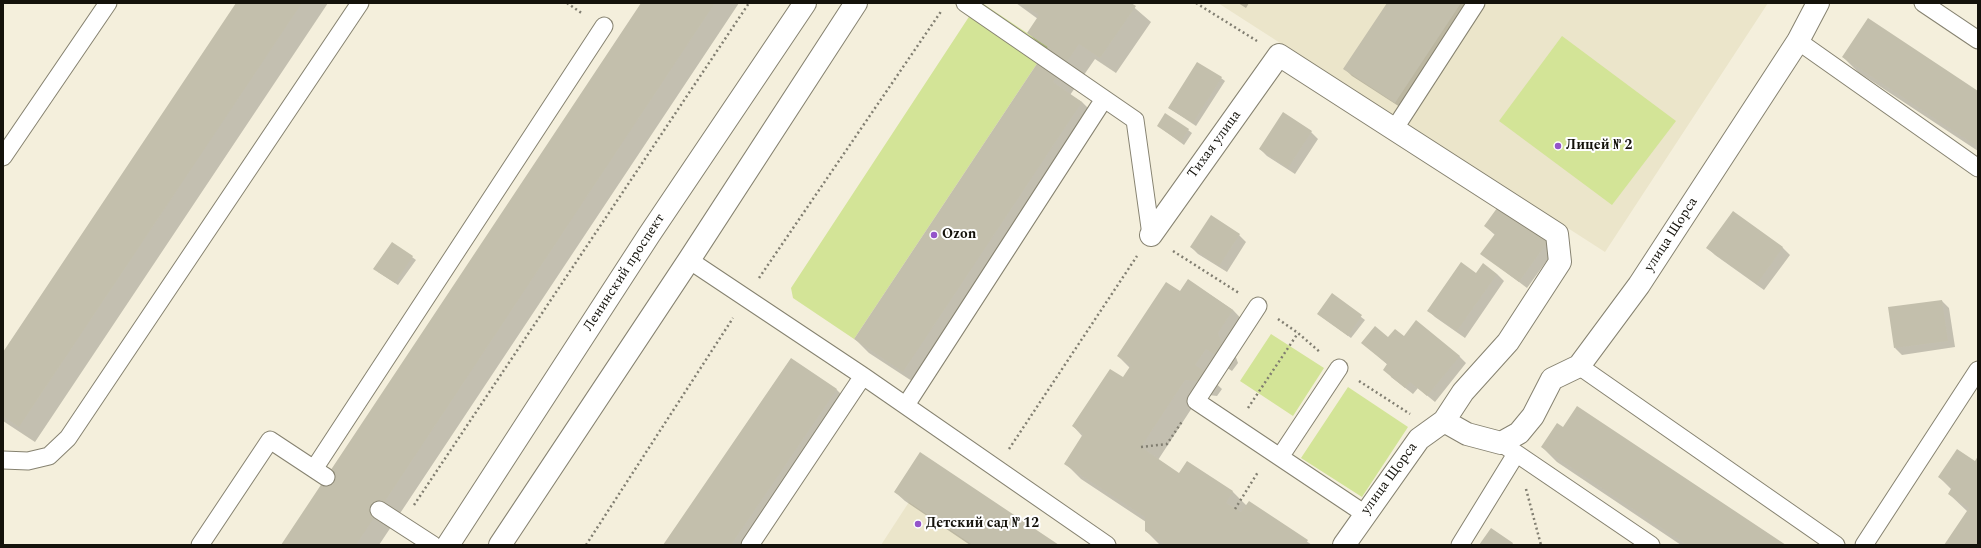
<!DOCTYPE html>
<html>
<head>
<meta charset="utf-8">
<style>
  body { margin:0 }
  #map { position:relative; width:1981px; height:548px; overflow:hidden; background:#f4efdc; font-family:Spectral,serif }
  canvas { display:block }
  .frame { position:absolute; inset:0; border:4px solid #14120b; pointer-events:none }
</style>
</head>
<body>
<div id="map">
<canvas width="1981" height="548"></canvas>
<div class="frame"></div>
</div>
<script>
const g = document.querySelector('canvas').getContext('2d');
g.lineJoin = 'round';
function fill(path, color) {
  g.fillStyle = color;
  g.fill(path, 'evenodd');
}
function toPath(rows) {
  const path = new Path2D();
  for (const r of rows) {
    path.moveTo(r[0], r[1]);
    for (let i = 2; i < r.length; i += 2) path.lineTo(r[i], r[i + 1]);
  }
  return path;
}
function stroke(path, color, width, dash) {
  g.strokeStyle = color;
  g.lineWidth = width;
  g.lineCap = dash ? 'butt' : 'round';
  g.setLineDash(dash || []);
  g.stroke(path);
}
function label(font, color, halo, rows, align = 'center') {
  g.font = font + ' Spectral,serif';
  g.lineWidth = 4;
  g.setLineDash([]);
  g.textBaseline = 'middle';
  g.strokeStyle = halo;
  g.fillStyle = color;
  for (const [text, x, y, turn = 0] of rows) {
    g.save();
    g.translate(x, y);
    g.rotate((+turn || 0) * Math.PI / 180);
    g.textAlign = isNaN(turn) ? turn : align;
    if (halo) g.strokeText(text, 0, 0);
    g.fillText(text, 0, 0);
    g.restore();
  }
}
fill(toPath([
  [1218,3,1768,3,1605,252],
  [909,502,973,545,881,545]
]), '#ebe5ca');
fill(toPath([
  [978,3,982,3,1048,47,854,339,793,298,791,288],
  [1562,36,1676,121,1612,205,1499,121],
  [1271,334,1324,368,1293,416,1240,381],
  [1348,387,1408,427,1362,497,1301,458]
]), '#d3e497');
fill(toPath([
  [237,3,328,3,35,442,3,421,3,354],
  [642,3,739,3,379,545,283,545],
  [1016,3,1129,3,1151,22,1116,73,1095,59,1070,95,1082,102,1096,116,918,385,869,353,855,339,1047,51,1028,33,1038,19],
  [1238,3,1249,3,1246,8],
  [1388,3,1473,3,1403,109,1352,76,1345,69],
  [1843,57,1978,92,1978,151,1858,72],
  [1221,78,1225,81,1196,126,1169,108],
  [1158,126,1188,130,1192,133,1184,145],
  [1311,132,1318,139,1295,174,1267,156,1260,149],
  [1500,206,1556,248,1527,288,1482,254,1495,235,1485,226],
  [1733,212,1783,248,1790,255,1764,290,1715,255,1708,248],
  [1239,235,1246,242,1227,272,1198,254,1191,247],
  [412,257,416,260,398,285,378,272],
  [1476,274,1497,274,1504,281,1465,338,1435,317,1428,310],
  [1188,280,1233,310,1248,326,1233,349,1238,363,1232,371,1221,364,1211,379,1222,389,1217,396,1201,394,1158,460,1179,474,1187,462,1233,492,1247,506,1249,502,1312,545,1160,545,1146,531,1146,522,1081,479,1065,463,1083,437,1073,426,1123,379,1130,368,1118,356,1180,292],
  [1332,295,1365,320,1351,338,1322,317],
  [1942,301,1949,308,1955,347,1902,355,1895,348],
  [1404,337,1459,356,1466,363,1435,402,1418,388,1413,394,1391,377,1388,365,1363,343,1388,338],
  [791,359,837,390,851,404,755,545,664,545],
  [1542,447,1784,545,1681,545,1557,462],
  [1978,458,1978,545,1946,545,1968,512,1949,494,1952,490,1939,477,1975,462],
  [895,492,1057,545,970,545,905,501]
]), '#0003');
fill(toPath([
  [236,3,302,3,19,427,3,416,3,352],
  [641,3,715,3,356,545,281,545],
  [1020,3,1131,3,1136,6,1100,58,1079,44,1053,82,1082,102,903,372,854,339,1048,47,1027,33,1039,15],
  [1387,3,1461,3,1395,103,1343,69],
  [1868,18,1978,91,1978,147,1842,57],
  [1197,62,1222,77,1193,123,1168,108],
  [1283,112,1312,131,1288,168,1259,149],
  [1165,113,1189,129,1181,142,1157,126],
  [1500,204,1549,240,1519,282,1480,254,1495,234,1484,226],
  [1733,211,1783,247,1757,284,1706,248],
  [1211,215,1240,234,1219,266,1190,247],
  [392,242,413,256,395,283,373,269],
  [1461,262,1476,273,1483,263,1497,274,1457,331,1427,311],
  [1188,279,1233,310,1218,333,1223,347,1217,356,1206,349,1195,365,1207,373,1202,381,1185,380,1141,447,1179,473,1187,461,1233,491,1226,503,1241,512,1249,501,1308,540,1305,545,1166,545,1145,531,1145,517,1064,464,1083,434,1072,426,1110,369,1123,377,1131,365,1117,356,1166,282,1180,291],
  [1332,293,1362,315,1348,336,1317,314],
  [1942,300,1948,341,1894,348,1888,307],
  [1416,320,1460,356,1427,396,1410,382,1405,388,1383,370,1387,364,1361,343,1375,326,1388,337,1395,329,1404,336],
  [791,358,837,389,731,545,663,545],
  [1577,406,1786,545,1687,545,1541,447,1557,423,1563,427],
  [1957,449,1975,461,1978,456,1978,545,1944,545,1969,508,1948,494,1952,487,1938,477],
  [920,452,1059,545,973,545,894,492],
  [1491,528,1513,543,1512,545,1479,545]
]), '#c3bfac');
const lane = toPath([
  [965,3,1135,120,1151,235],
  [1923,3,1978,40],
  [1798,41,1978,168],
  [1395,128,1476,3],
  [3,157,108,3],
  [689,260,863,376,1107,545],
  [1258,306,1196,401,1365,514],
  [1579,366,1836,545],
  [906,405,1104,99],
  [1501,443,1651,545],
  [1280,457,1339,368],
  [3,460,28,461,49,456,68,438,360,3],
  [314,469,604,26],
  [379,510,433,545],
  [200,545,270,440,326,477],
  [750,545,863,376],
  [1460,545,1516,454],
  [1864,545,1978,370]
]);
const street = toPath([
  [1151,235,1279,55,1557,234,1560,262,1508,342,1463,392,1444,421,1419,439,1344,545],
  [1444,421,1467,434,1501,443,1519,433,1533,416,1552,379,1579,366,1639,285,1798,41,1818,3]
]);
const primary = toPath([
  [448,545,649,235,805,3],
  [500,545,689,260,856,3]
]);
stroke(lane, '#868270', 19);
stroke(street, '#868270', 24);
stroke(primary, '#868270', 24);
stroke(toPath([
  [567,3,583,14],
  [1196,3,1257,41],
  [1173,251,1239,293],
  [759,278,942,10],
  [1278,319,1298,333,1321,353],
  [1359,381,1410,414],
  [1248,408,1298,333],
  [1141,447,1167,444,1183,420],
  [1009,449,1137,256],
  [1526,489,1541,545],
  [414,505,749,3],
  [1235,509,1258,472],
  [586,545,733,318]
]), '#817e71', 2.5, [2, 3]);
stroke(lane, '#fff', 17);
stroke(street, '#fff', 22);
stroke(primary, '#fff', 22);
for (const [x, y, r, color] of [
  [1558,146,4,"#9454ca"],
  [934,235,4,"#9454ca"],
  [918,524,4,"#9454ca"]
]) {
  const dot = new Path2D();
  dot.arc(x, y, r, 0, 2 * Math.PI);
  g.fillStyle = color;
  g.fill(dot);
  stroke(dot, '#fff', 1.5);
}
label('14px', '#14120b', '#fff', [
  ["Тихая улица",1215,145,-54],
  ["улица Щорса",1672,235,-57],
  ["Ленинский проспект",625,273,-57],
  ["улица Щорса",1390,479,-54]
]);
label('bold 14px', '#14120b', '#fff', [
  ["Лицей № 2",1566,146],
  ["Ozon",942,235],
  ["Детский сад № 12",926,524]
], 'left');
</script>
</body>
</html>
